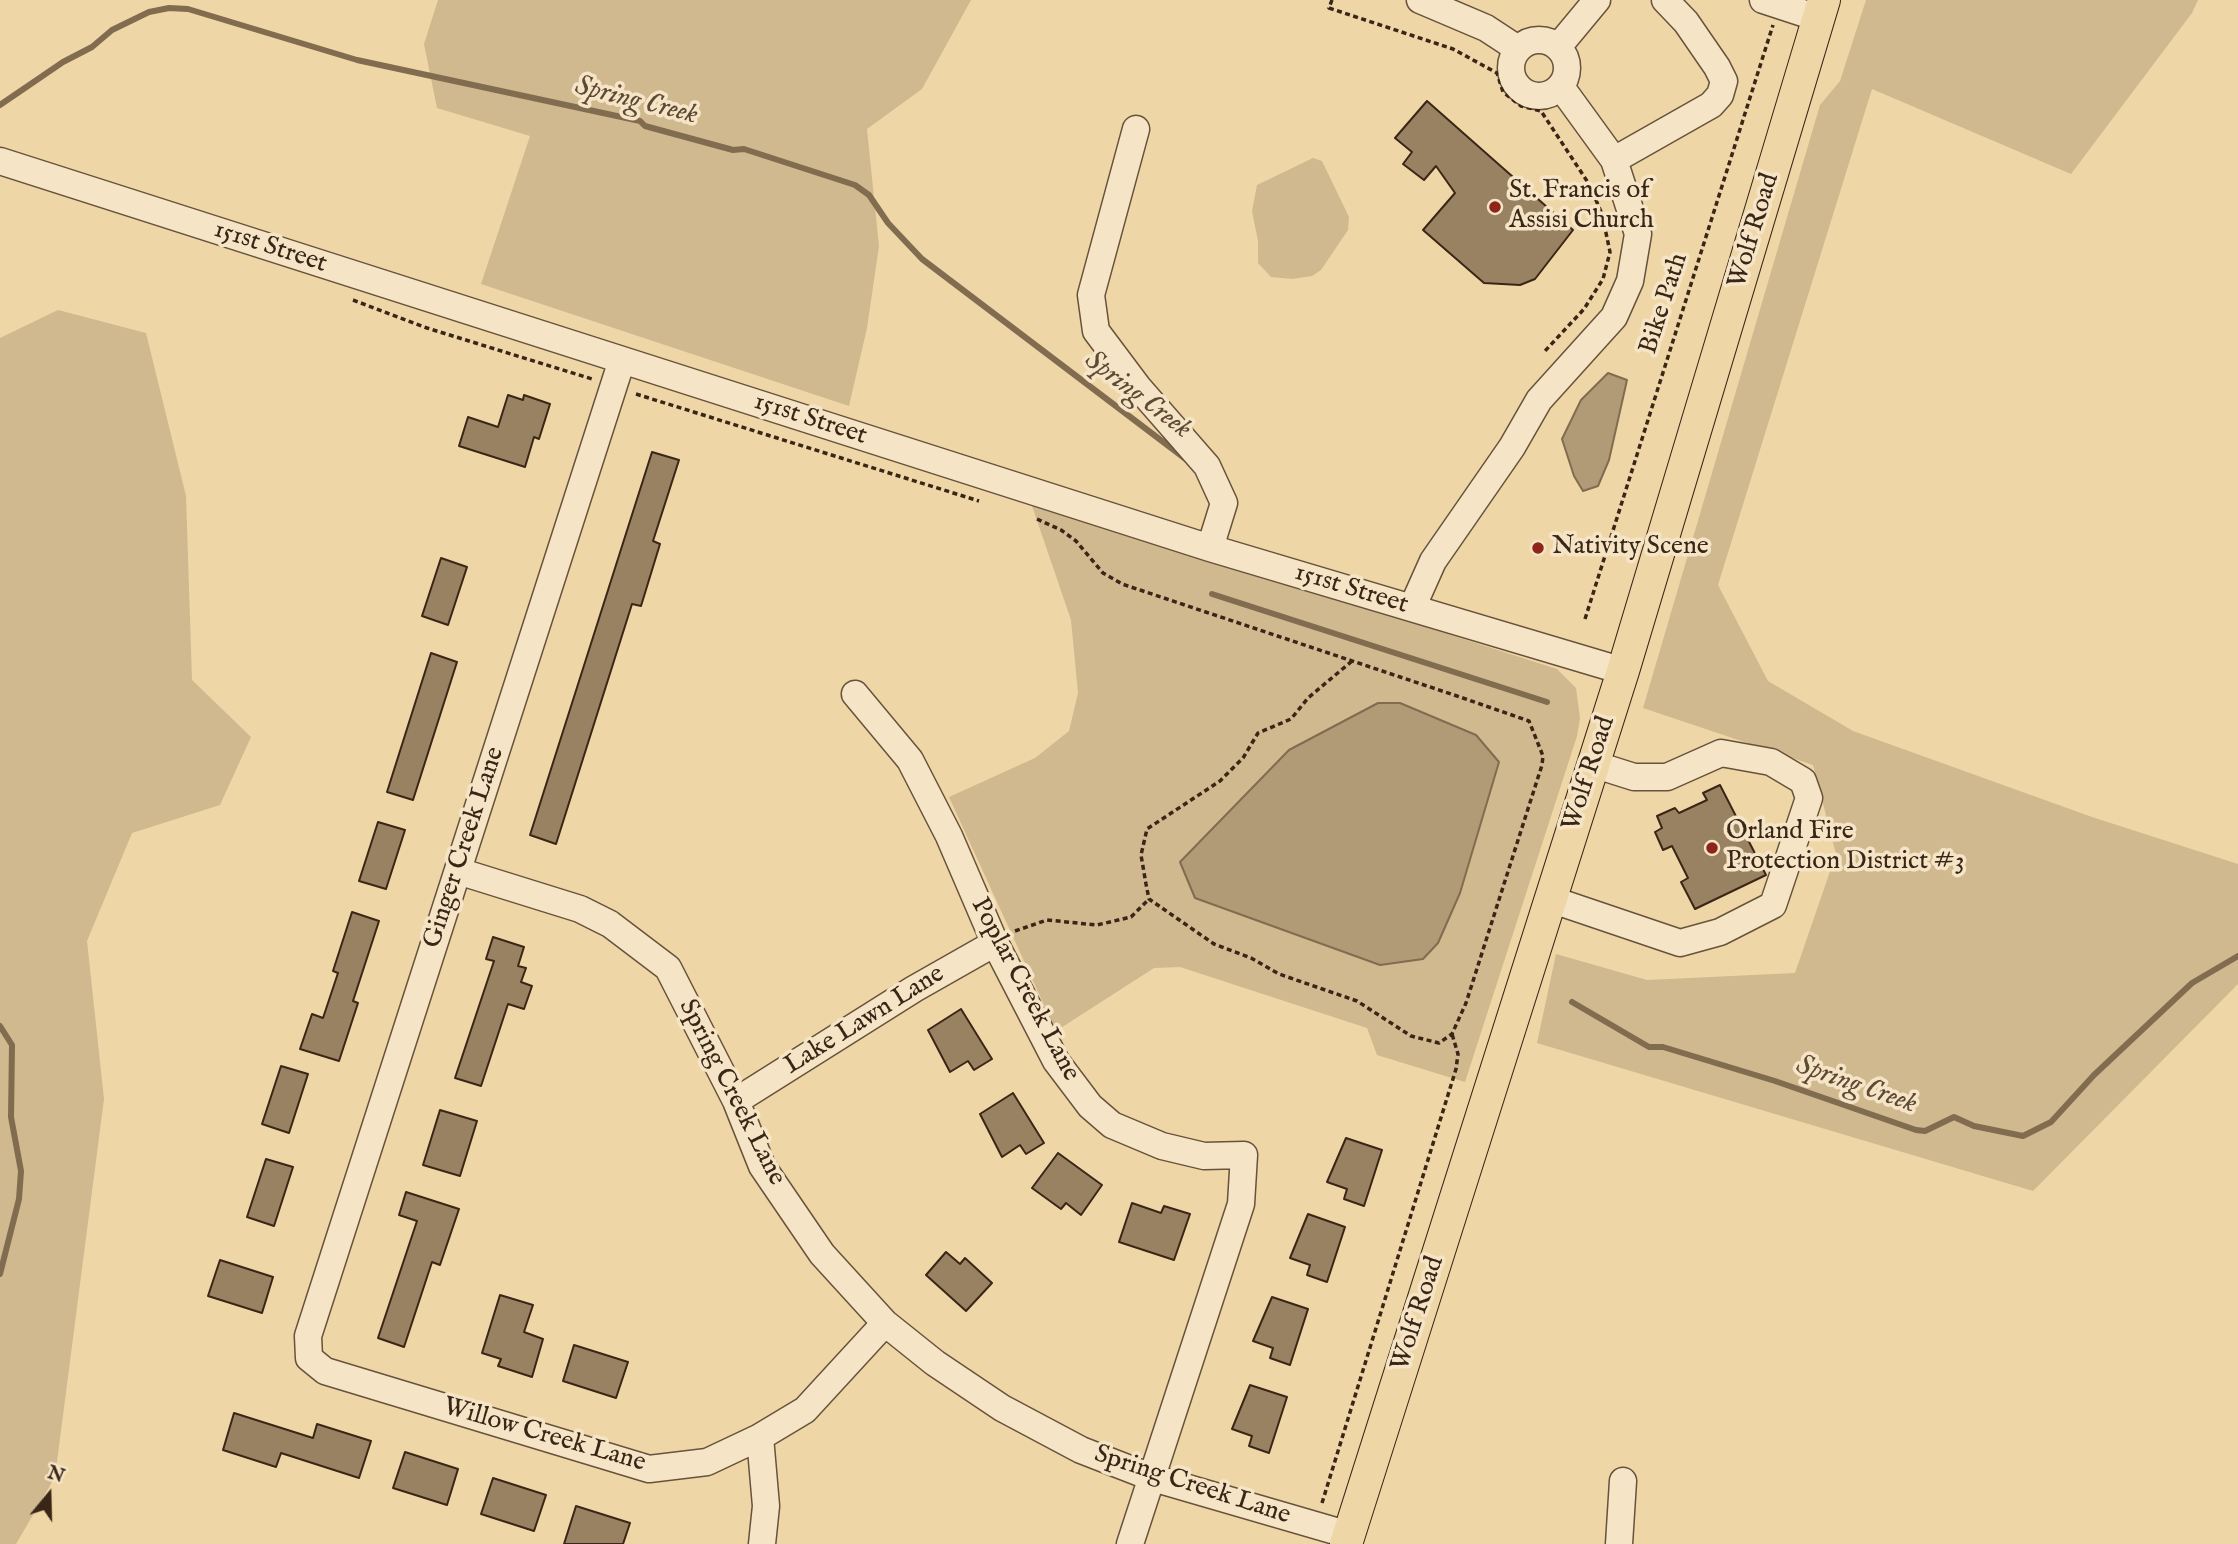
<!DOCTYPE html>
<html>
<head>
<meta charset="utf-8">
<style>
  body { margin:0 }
  #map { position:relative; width:2238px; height:1544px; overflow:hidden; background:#efd6a7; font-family:"IM FELL English",serif }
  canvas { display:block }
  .north { position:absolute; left:14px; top:1460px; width:70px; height:70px; -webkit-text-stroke:5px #f5e4c6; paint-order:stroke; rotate:19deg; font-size:19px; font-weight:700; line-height:28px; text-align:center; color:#3a2617 }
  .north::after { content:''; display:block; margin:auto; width:24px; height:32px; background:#3a2617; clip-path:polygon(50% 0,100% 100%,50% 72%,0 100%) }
</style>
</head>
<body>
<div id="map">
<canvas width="2238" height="1544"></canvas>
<div class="north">N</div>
</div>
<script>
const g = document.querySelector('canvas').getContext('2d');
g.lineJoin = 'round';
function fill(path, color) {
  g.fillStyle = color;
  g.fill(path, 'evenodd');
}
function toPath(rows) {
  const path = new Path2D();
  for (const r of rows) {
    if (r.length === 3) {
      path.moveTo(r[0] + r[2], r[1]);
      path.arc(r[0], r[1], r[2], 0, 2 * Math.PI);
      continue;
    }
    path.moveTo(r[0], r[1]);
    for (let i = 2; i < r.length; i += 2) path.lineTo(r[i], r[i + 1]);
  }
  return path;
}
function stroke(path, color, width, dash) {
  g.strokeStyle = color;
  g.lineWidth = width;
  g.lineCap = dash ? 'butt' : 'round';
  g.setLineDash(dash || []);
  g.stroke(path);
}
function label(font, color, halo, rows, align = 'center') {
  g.font = font + ' "IM FELL English",serif';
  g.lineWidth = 7;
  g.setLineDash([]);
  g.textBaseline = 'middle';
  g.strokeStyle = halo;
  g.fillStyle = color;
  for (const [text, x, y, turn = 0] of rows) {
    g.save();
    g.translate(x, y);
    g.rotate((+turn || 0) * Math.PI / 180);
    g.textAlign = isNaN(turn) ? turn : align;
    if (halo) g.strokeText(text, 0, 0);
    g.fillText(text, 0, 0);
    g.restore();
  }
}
fill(toPath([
  [438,0,971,0,922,89,867,129,879,246,867,328,849,406,481,284,530,136,437,108,424,44],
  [1866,0,2198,0,2192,13,2071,174,1872,89,1718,585,1768,681,1853,731,2092,817,2238,864,2238,984,2033,1191,1537,1043,1556,954,1647,980,1795,973,1836,854,1813,765,1643,708,1820,105,1840,81],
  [1313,158,1322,161,1349,217,1348,230,1321,270,1312,276,1292,279,1271,277,1258,263,1258,241,1252,211,1257,185],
  [58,310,146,333,186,496,192,680,251,737,220,805,132,833,87,941,104,1099,55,1477,16,1544,0,1544,0,338],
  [1030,500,1557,669,1576,688,1580,718,1577,736,1465,1082,1377,1055,1367,1028,1180,967,1154,968,1056,1031,949,797,1035,758,1069,731,1078,693,1071,620]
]), '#d0b88f');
const water = toPath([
  [1608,373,1627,380,1609,460,1598,486,1583,491,1574,476,1562,439,1581,400,1608,373],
  [1378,703,1400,703,1476,735,1499,762,1460,893,1438,943,1423,959,1380,965,1195,898,1180,862,1289,750,1378,703]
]);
fill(water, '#b19a76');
stroke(water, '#816c50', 2);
stroke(toPath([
  [0,105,63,62,92,47,112,30,149,12,169,8,188,9,357,60,640,121,645,126,733,150,744,149,855,185,869,195,888,223,922,259,1187,460],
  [1212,594,1547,702],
  [1572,1002,1649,1047,1663,1047,1775,1081,1916,1130,1925,1131,1954,1117,1974,1126,2023,1136,2051,1122,2094,1075,2192,983,2238,956],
  [0,1026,12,1045,11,1117,21,1171,19,1199,0,1274]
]), '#816c50', 6);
const building = toPath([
  [1427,101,1573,230,1535,279,1520,285,1484,283,1423,230,1455,193,1436,166,1424,180,1403,164,1412,152,1395,138,1427,101],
  [508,395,523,400,524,395,550,404,539,439,534,437,525,467,459,446,468,417,498,427,508,395],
  [652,452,679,460,653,541,660,544,641,606,632,604,556,844,530,835,652,452],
  [441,558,467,567,448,625,422,616,441,558],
  [431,653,457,662,413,800,387,792,431,653],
  [1720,785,1766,875,1695,909,1681,882,1688,878,1672,846,1663,850,1655,832,1662,828,1657,816,1675,808,1679,813,1707,800,1703,793,1720,785],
  [378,822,405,830,386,889,359,881,378,822],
  [352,912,379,921,353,1001,358,1003,339,1061,300,1049,312,1014,323,1018,338,973,333,971,352,912],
  [493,937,524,947,518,966,526,968,521,982,532,986,524,1009,508,1004,481,1086,455,1078,494,961,486,959,493,937],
  [961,1009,992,1059,974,1070,968,1061,950,1072,928,1030,961,1009],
  [281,1066,308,1074,289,1133,262,1124,281,1066],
  [1013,1093,1044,1143,1026,1154,1020,1145,1002,1157,980,1114,1013,1093],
  [440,1110,477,1121,460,1176,423,1165,440,1110],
  [1346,1138,1382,1150,1364,1206,1344,1199,1347,1189,1327,1182,1346,1138],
  [1058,1153,1102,1185,1081,1215,1066,1203,1061,1209,1032,1188,1058,1153],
  [266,1159,293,1167,274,1226,247,1217,266,1159],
  [406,1192,459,1209,440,1265,432,1262,404,1347,378,1338,417,1221,399,1215,406,1192],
  [1132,1203,1161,1213,1164,1206,1190,1214,1174,1260,1119,1242,1132,1203],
  [1308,1214,1345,1227,1327,1282,1307,1275,1310,1265,1290,1258,1308,1214],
  [946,1252,960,1264,965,1258,992,1283,966,1311,926,1275,946,1252],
  [220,1260,273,1277,262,1313,208,1296,220,1260],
  [500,1295,533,1305,524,1332,543,1339,532,1377,498,1366,501,1359,482,1353,500,1295],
  [1272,1297,1308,1309,1290,1365,1270,1358,1273,1348,1253,1341,1272,1297],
  [574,1345,628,1362,616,1398,563,1381,574,1345],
  [1250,1385,1287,1397,1269,1453,1249,1446,1252,1436,1232,1429,1250,1385],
  [234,1413,313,1438,317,1424,371,1441,359,1478,281,1453,276,1467,223,1450,234,1413],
  [405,1452,458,1469,447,1505,393,1488,405,1452],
  [493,1478,546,1495,534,1531,481,1514,493,1478],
  [576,1506,630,1523,623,1544,564,1544,576,1506]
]);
fill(building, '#988262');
stroke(building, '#3a2617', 2);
const minor = toPath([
  [1420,0,1486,28,1518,49],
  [1763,0,1818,18],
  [1539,68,28],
  [1558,47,1597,0],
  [1136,129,1091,295,1096,331,1138,387,1207,466,1224,503,1210,548],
  [1614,160,1711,105,1720,95,1724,81,1717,67,1686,22,1665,0],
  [0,161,1210,548,1623,671],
  [622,360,308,1336,309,1358,325,1371,649,1469,707,1462,760,1437,805,1410,885,1323],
  [1412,608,1433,561,1512,447,1539,400,1614,317,1630,281,1638,234,1614,160,1561,87],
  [855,694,910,760,949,836,995,943,1056,1061,1090,1106,1112,1125,1162,1146,1204,1156,1244,1155,1241,1204,1130,1544],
  [458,871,580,909,610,924,668,968,736,1101,762,1166,822,1254,885,1323,935,1363,1002,1408,1081,1450,1153,1478,1349,1535],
  [1550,899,1680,943,1720,932,1773,905,1809,798,1803,781,1771,762,1721,753,1667,777,1634,777,1593,764],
  [736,1101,914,989,995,943],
  [760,1437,766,1506,762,1544],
  [1619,1544,1623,1481]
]);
const major = toPath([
  [1346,1544,1623,671,1824,0]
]);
stroke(minor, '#67523b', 29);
stroke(major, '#3a2617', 34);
stroke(toPath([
  [1332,0,1329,8,1453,49,1497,73,1503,92,1521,106,1541,111,1589,184,1602,214,1610,252,1603,279,1584,309,1545,351],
  [353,300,427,328,592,379],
  [636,394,979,501],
  [1037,519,1061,530,1076,541,1103,573,1122,584,1460,697,1529,721,1543,756,1542,765,1466,1003,1452,1034,1439,1043,1411,1036,1357,1001,1279,974,1251,958,1214,944,1149,899,1146,884,1141,855,1147,829,1220,781,1243,758,1258,733,1291,719,1308,698,1352,661],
  [1585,619,1773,25],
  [1015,931,1047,920,1097,925,1131,917,1149,899],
  [1322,1503,1456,1069,1458,1054,1452,1034]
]), '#3a2617', 3.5, [5, 3.5]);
stroke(minor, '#f5e4c6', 26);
stroke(major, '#efd6a7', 32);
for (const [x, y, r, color] of [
  [1495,207,7,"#8f2418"],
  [1538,548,7,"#8f2418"],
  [1712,848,7,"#8f2418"]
]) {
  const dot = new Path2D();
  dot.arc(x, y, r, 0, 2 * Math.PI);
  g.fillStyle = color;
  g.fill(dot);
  stroke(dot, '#f5e4c6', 2.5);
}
label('26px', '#3a2617', '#f5e4c6', [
  ["St. Francis of",1509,192],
  ["Assisi Church",1509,222],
  ["Nativity Scene",1552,548],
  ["Orland Fire",1726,833],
  ["Protection District #3",1726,863]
], 'left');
label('26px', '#3a2617', '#f5e4c6', [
  ["Wolf Road",1755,231,-73],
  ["151st Street",270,248,18],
  ["Bike Path",1665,304,-72],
  ["151st Street",810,420,18],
  ["151st Street",1351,590,17],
  ["Wolf Road",1590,774,-72],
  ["Ginger Creek Lane",465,848,-72],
  ["Poplar Creek Lane",1024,990,62],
  ["Lake Lawn Lane",865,1021,-32],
  ["Spring Creek Lane",731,1093,63],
  ["Wolf Road",1419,1314,-72],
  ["Willow Creek Lane",544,1436,16],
  ["Spring Creek Lane",1192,1486,18]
]);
label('italic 28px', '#5e4934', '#f5e4c6', [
  ["Spring Creek",636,102,14],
  ["Spring Creek",1137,396,37],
  ["Spring Creek",1856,1086,19]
]);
</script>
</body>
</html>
